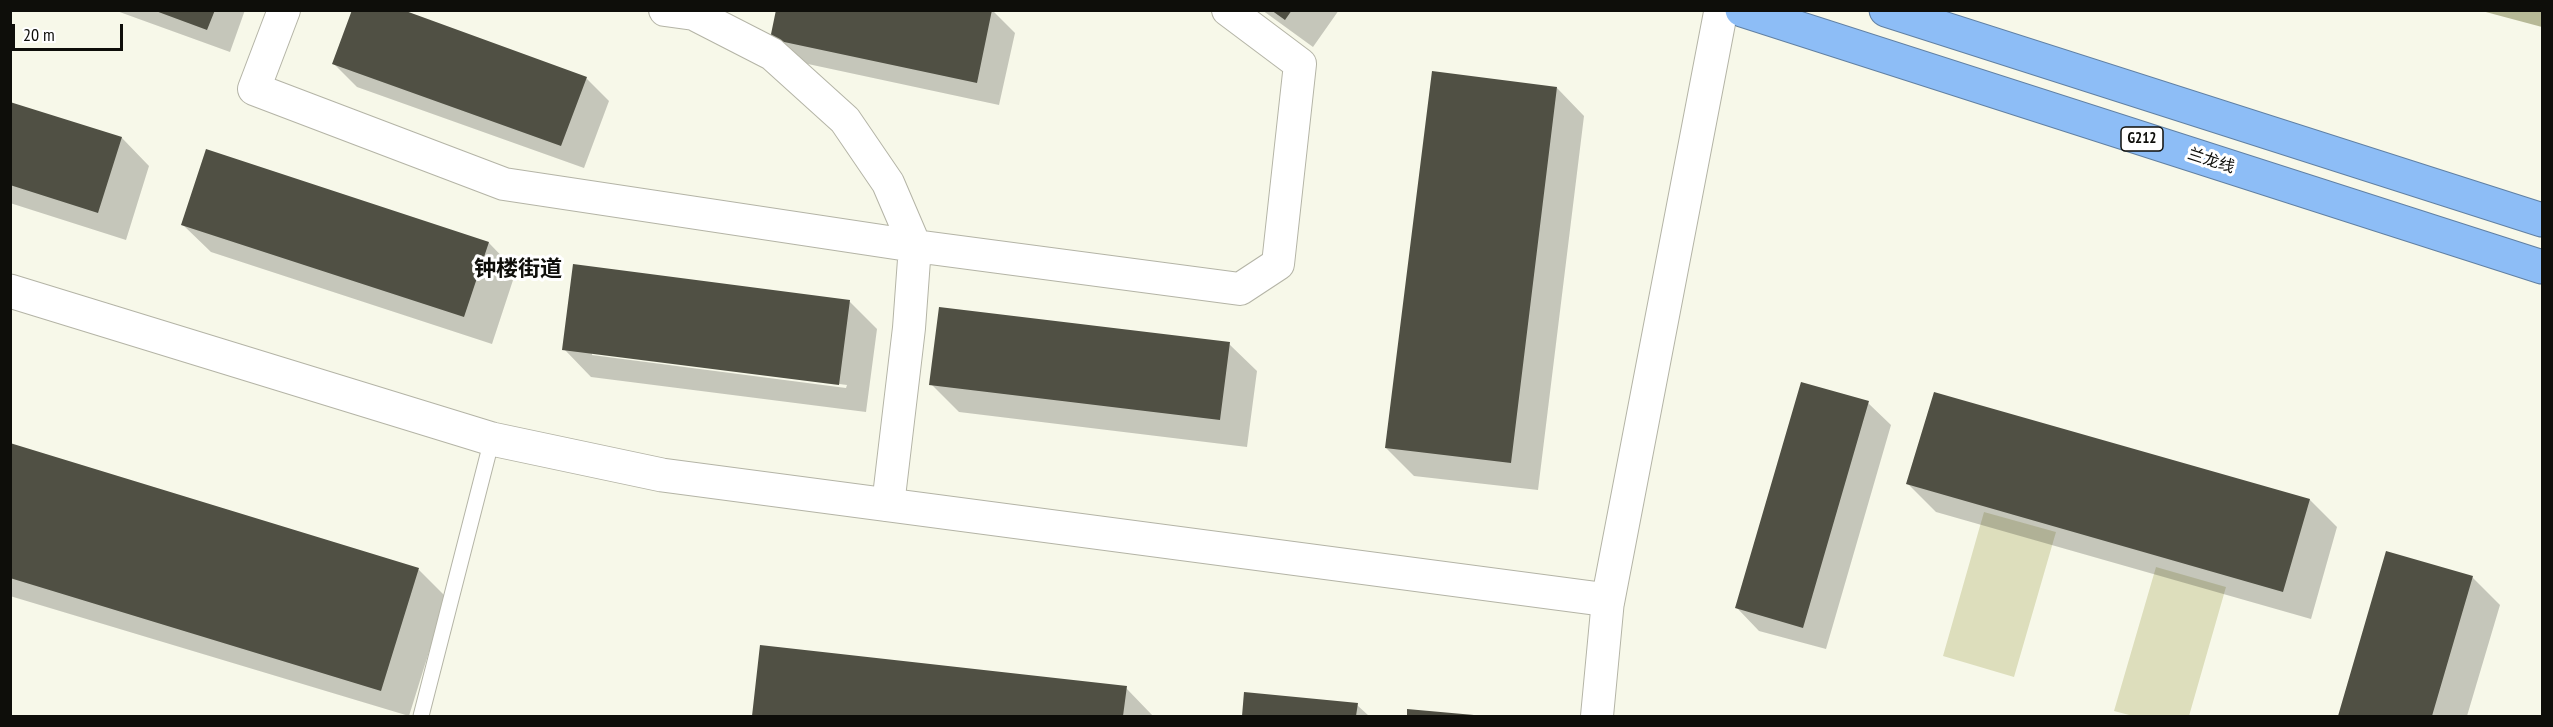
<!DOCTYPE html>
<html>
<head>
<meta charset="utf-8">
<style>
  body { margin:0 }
  #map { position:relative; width:2553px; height:727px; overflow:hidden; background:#f7f8e9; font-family:"PT Sans Narrow",sans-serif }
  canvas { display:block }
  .frame { position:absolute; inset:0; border:12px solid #0e0e0a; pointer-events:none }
  .scale { position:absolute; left:12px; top:24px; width:111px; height:27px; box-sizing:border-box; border:3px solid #0e0e0a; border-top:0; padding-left:8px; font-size:18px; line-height:21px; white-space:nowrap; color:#0e0e0a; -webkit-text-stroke:4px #fff; paint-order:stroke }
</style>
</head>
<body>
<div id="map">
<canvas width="2553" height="727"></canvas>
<div class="frame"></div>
<div class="scale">20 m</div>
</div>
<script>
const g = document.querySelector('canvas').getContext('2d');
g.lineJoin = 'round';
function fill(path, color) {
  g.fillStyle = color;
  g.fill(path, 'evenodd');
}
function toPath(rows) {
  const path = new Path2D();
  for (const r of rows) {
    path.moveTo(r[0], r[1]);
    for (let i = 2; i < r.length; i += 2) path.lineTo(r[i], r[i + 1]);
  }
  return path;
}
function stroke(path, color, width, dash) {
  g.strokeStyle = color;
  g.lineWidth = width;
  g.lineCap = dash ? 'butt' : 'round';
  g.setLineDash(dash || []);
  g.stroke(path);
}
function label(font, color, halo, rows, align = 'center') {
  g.font = font + ' "PT Sans Narrow","Noto Sans SC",sans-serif';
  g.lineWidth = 6;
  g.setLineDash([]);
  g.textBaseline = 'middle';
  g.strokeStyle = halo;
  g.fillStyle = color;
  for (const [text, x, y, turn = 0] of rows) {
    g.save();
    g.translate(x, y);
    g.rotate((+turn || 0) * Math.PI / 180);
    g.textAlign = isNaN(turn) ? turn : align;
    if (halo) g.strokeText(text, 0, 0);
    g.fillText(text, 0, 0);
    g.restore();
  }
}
fill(toPath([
  [1984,512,2056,532,2014,677,1943,656],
  [2156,567,2226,587,2189,716,2133,716,2114,711]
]), '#dddebc');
fill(toPath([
  [2482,11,2542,11,2542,27]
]), '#b7b997');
fill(toPath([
  [114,10,245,10,230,52],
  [992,10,1015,33,999,105,794,61,772,38],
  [1262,10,1339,10,1313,47],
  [334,64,586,78,609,101,584,168,357,87],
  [1557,88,1584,116,1538,490,1414,476,1386,448],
  [10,103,122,138,149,166,126,240,10,203],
  [183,225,489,243,516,271,492,344,211,252],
  [850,302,877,329,866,412,591,377,564,349],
  [592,352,847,385,846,388,592,355],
  [1229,344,1257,371,1247,447,959,412,931,384],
  [1868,403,1891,425,1826,649,1759,631,1737,608],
  [10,445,419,570,446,597,409,716,10,596],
  [1908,484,2310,500,2337,527,2311,619,1936,512],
  [2387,553,2472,577,2500,605,2467,716,2340,716],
  [762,647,1126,688,1153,716,754,716],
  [1246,693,1357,705,1369,716,1243,716],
  [1409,711,1476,716,1408,716]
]), '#0003');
fill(toPath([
  [153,10,215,10,207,30],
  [352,10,403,10,587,77,561,146,332,64],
  [776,10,992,10,977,83,770,39],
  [1271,10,1292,10,1285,20],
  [1432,71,1557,87,1511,463,1385,448],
  [10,102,122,137,98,213,10,185],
  [206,149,489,242,464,317,181,225],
  [573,264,850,300,839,385,562,350],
  [939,307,1230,342,1220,420,929,385],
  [1801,382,1869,401,1803,628,1735,608],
  [1934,392,2310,499,2283,592,1906,484],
  [10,443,419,568,381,691,10,578],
  [2386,551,2473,576,2432,716,2338,716],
  [760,645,1127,686,1123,716,752,716],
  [1244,692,1358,703,1356,716,1242,716],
  [1407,709,1474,715,1474,716,1407,716]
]), '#505044');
const lane = toPath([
  [421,716,492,439]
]);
const street = toPath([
  [284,10,254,89,504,184,915,246,1240,289,1278,264,1300,64,1228,10],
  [665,10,694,14,772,54,845,120,888,183,915,246,909,328,888,505],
  [1597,716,1608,600]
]);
const secondary = toPath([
  [10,291,492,439,662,475,1608,600,1721,10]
]);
const highway = toPath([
  [1742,10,2542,267],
  [1886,10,2542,220]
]);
stroke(lane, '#b4b4a6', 17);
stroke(street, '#b4b4a6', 34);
stroke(secondary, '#b4b4a6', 35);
stroke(highway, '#6180a3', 35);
stroke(lane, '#fff', 15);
stroke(street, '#fff', 32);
stroke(secondary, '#fff', 33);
stroke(highway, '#8dbdf6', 33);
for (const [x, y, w] of [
  [2142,139,42]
]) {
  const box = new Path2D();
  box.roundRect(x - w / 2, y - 12, w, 24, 4.5);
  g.fillStyle = '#fff';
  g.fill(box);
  stroke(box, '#0e0e0a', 1.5);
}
label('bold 15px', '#0e0e0a', null, [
  ["G212",2142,139]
]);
label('16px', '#0e0e0a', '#fff', [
  ["兰龙线",2211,161,18]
]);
label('bold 22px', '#0e0e0a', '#fff', [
  ["钟楼街道",518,270]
]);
</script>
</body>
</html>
